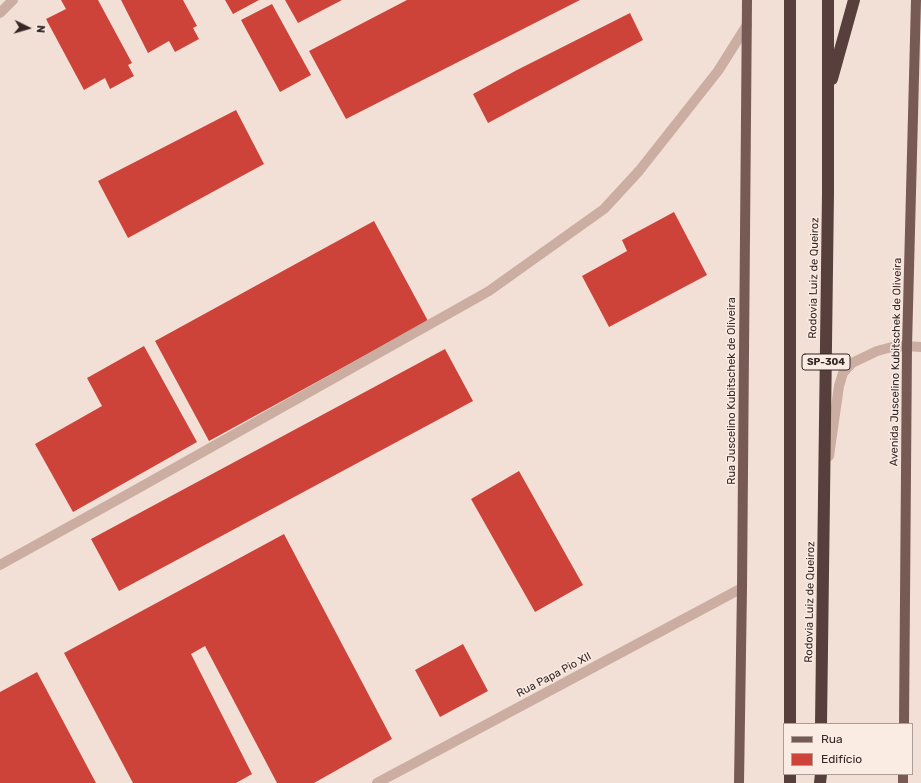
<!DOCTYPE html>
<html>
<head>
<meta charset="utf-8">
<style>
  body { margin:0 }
  #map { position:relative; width:921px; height:783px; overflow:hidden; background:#f2e0d7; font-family:Rubik,sans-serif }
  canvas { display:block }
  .legend { position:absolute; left:783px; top:723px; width:130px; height:52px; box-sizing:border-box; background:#faebe3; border:1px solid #ab9d97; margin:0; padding:5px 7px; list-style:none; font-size:12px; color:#352725 }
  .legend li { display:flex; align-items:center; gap:8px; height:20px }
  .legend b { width:20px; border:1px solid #ab9d97 }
  .north { position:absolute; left:8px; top:8px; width:40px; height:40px; -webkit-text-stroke:3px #faebe3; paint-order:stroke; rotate:95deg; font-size:11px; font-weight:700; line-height:16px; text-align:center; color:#352725 }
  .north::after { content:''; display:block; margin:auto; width:14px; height:18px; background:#352725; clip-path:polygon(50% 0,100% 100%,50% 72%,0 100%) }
</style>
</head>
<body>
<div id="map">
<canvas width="921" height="783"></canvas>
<ul class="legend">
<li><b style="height:5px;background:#785a55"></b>Rua</li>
<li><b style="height:11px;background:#ce4339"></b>Edifício</li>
</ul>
<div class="north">N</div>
</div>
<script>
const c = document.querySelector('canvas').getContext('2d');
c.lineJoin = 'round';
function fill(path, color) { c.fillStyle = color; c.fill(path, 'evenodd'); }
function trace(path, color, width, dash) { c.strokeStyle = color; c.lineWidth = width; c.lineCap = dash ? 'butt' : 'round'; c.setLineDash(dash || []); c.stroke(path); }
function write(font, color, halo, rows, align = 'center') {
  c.font = font + ' Rubik,sans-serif'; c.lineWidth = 3; c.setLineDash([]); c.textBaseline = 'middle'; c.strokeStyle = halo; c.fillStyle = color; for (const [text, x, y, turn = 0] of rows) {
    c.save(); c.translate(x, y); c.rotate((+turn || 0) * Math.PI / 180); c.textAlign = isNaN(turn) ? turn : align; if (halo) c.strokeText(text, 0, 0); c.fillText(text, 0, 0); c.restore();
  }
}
fill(new Path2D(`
  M61 0H98L132 63 128 65 134 76 110 89 105 78 84 90 46 19 66 9Z
  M121 0H183L197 26 193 28 199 39 175 52 169 41 148 53Z
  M225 0H259L233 14Z
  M285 0H342L298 23Z
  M407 0H580L346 119 309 51Z
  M272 4 311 75 280 92 241 20Z
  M630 13 643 40 488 123 473 94 517 70Z
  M236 110 264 164 128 238 98 181Z
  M674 212 707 275 609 327 582 276 627 251 622 240Z
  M374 221 428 321 209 441 155 341Z
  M144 346 197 442 73 512 35 444 102 406 87 378Z
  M445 349 473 401 119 591 91 539Z
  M519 471 583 585 535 612 471 499Z
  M284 534 392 739 314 783H277L205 646 191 654 252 774 236 783H133L64 653Z
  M463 644 488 691 440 717 415 670Z
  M37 672 96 783H0V692Z`), '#ce4339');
trace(new Path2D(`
  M0 13 13 0
  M829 456 839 386 843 373 852 363 877 351 892 347 907 346 921 347
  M0 565 137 489 489 291 604 209 639 171 718 71 747 25
  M377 783 742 588`), '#cbada2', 10);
trace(new Path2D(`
  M904 724 907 346 916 0
  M739 783 742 588 747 0
  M903 783V774`), '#785a55', 10);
trace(new Path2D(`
  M832 79 854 0
  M790 724V0
  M821 724 828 193V0
  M790 783V774
  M820 783 821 774`), '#573f3b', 12);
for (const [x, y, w] of [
  [826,362,48]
]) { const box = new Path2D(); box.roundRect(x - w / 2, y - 8, w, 16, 3); c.fillStyle = '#faebe3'; c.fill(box); trace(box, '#352725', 1); }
write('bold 10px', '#352725', null, [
  ["SP-304",826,362]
]);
write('11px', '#352725', '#faebe3', [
  ["Rodovia Luiz de Queiroz",814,278,-89],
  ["Avenida Juscelino Kubitschek de Oliveira",896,362,-89],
  ["Rua Juscelino Kubitschek de Oliveira",732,391,-90],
  ["Rodovia Luiz de Queiroz",810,602,-89],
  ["Rua Papa Pio XII",554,675,-28]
]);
</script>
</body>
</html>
